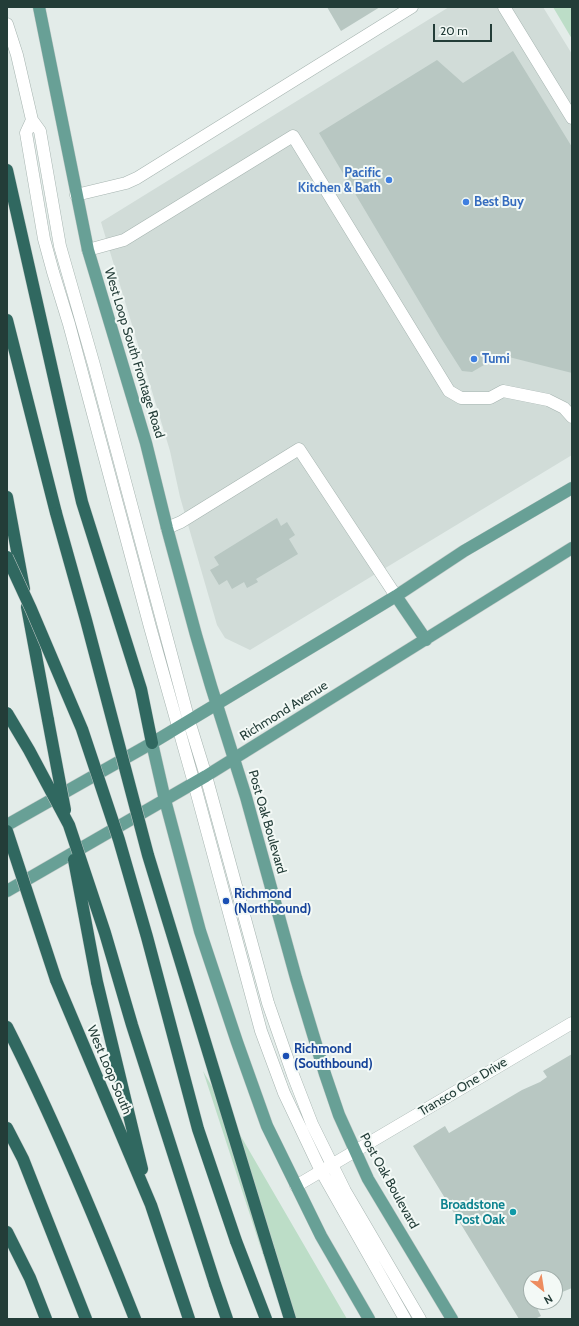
<!DOCTYPE html>
<html>
<head>
<meta charset="utf-8">
<style>
  body { margin:0 }
  #map { position:relative; width:579px; height:1326px; overflow:hidden; background:#e3ece9; font-family:Cabin,sans-serif }
  canvas { display:block }
  .frame { position:absolute; inset:0; border:8px solid #233d38; pointer-events:none }
  .north { position:absolute; left:523px; top:1270px; width:40px; height:40px; box-sizing:border-box; background:#f3f9f6; border:1px solid #a0aeaa; border-radius:50%; rotate:150deg; font-size:11px; font-weight:700; line-height:16px; text-align:center; color:#233d38 }
  .north::after { content:''; display:block; margin:auto; width:14px; height:18px; background:#ed8c5f; clip-path:polygon(50% 0,100% 100%,50% 72%,0 100%) }
  .scale { position:absolute; left:433px; top:24px; width:59px; height:18px; box-sizing:border-box; border:2px solid #233d38; border-top:0; padding-left:5px; font-size:12px; line-height:14px; white-space:nowrap; color:#233d38; -webkit-text-stroke:3px #f3f9f6; paint-order:stroke }
</style>
</head>
<body>
<div id="map">
<canvas width="579" height="1326"></canvas>
<div class="frame"></div>
<div class="north">N</div>
<div class="scale">20 m</div>
</div>
<script>
const c = document.querySelector('canvas').getContext('2d');
c.lineJoin = 'round';
function fill(path, color) { c.fillStyle = color; c.fill(path, 'evenodd'); }
function trace(path, color, width, dash) { c.strokeStyle = color; c.lineWidth = width; c.lineCap = dash ? 'butt' : 'round'; c.setLineDash(dash || []); c.stroke(path); }
function write(font, color, halo, rows, align = 'center') {
  c.font = font + ' Cabin,sans-serif'; c.lineWidth = 4; c.setLineDash([]); c.textBaseline = 'middle'; c.strokeStyle = halo; c.fillStyle = color; for (const [text, x, y, turn = 0] of rows) {
    c.save(); c.translate(x, y); c.rotate((+turn || 0) * Math.PI / 180); c.textAlign = isNaN(turn) ? turn : align; if (halo) c.strokeText(text, 0, 0); c.fillText(text, 0, 0); c.restore();
  }
}
fill(new Path2D(`
  M449 7H543L572 54V455L250 650 225 638 217 625 180 497 170 451 101 222Z`), '#d1dcd8');
fill(new Path2D(`
  M553 7H572V39Z
  M203 1071 347 1319H284Z`), '#bcddc7');
fill(new Path2D(`
  M327 7H380L341 31Z
  M513 51 572 147V373L501 355 472 372 462 371 441 338 319 133 437 60 463 83Z
  M277 518 281 526 287 522 295 535 289 539 298 554 256 579 258 582 247 588 244 582 232 589 227 580 219 585 210 570 219 565 214 557Z
  M572 1054V1288L555 1295V1278H531V1302H534L541 1316 535 1319H519L413 1146 445 1126 449 1133 522 1090 540 1082 547 1077 543 1071Z`), '#b8c7c2');
const minor = new Path2D(`
  M504 7 572 118
  M7 24 17 55 32 120 40 131 60 246 94 365 189 721 206 776 268 1003 293 1075 312 1124 345 1191 420 1319
  M32 120 26 133 44 239 53 272 69 324 150 627 194 783 261 1031 284 1093 320 1169 405 1319
  M76 195 126 183 137 178 412 7
  M88 250 124 240 293 136 449 391 461 398H490L503 391 548 400 564 408 572 417
  M167 528 181 522 299 449 396 596
  M296 1186 572 1023`);
const major = new Path2D(`
  M39 7 88 250 146 443 167 528 196 635 211 686 246 797 296 978 325 1074 339 1115 368 1179 452 1319
  M396 596 426 640
  M152 743 165 800 200 931 237 1042 267 1126 321 1236 369 1319
  M7 825 152 743 335 633 396 596 464 551 572 488
  M7 891 206 776 572 548`);
const highway = new Path2D(`
  M7 170 82 502 141 689 152 743
  M7 320 56 513
  M7 497 24 589
  M27 607 48 720
  M56 980 151 1205 189 1319
  M97 982 142 1169
  M7 1027C55 1122 96 1220 135 1319
  M7 1128 23 1159 86 1319
  M7 1232 30 1278 46 1319
  M236 1241 266 1319
  M269 1251 290 1319
  M215 1284 227 1319`);
trace(minor, '#a6b4b0', 13);
trace(major, '#c1c9c7', 13);
trace(highway, '#c1c9c7', 13);
trace(minor, '#fff', 12);
trace(major, '#68a096', 12);
trace(highway, '#306860', 12);
const highwayBridge = new Path2D(`
  M56 513 86 620 148 855 269 1251
  M7 557 31 609 82 729 119 840 147 937 198 1129 236 1241
  M7 713 29 750 69 825 105 933 132 1025 215 1284
  M48 720 65 810
  M7 831 56 980
  M74 860 97 982`);
trace(highwayBridge, '#c1c9c7', 13, []);
trace(highwayBridge, '#306860', 12);
for (const [x, y, r, color] of [
  [389,180,4,"#3f7fe0"],
  [466,202,4,"#3f7fe0"],
  [474,359,4,"#3f7fe0"],
  [226,901,4,"#1a4fb4"],
  [286,1056,4,"#1a4fb4"],
  [513,1212,4,"#0f9aa8"]
]) { const dot = new Path2D(); dot.arc(x, y, r, 0, 2 * Math.PI); c.fillStyle = color; c.fill(dot); trace(dot, '#f3f9f6', 1.5); }
write('bold 13px', '#366cbe', '#f3f9f6', [
  ["Pacific",381,173,"right"],
  ["Kitchen & Bath",381,188,"right"],
  ["Best Buy",474,202],
  ["Tumi",482,359]
], 'left');
write('13px', '#233d38', '#f3f9f6', [
  ["West Loop South Frontage Road",134,353,73],
  ["Richmond Avenue",284,711,-32],
  ["Post Oak Boulevard",267,822,74],
  ["West Loop South",109,1070,67],
  ["Transco One Drive",463,1087,-31],
  ["Post Oak Boulevard",389,1181,61]
]);
write('bold 13px', '#164399', '#f3f9f6', [
  ["Richmond",234,894],
  ["(Northbound)",234,909],
  ["Richmond",294,1049],
  ["(Southbound)",294,1064]
], 'left');
write('bold 13px', '#0d838f', '#f3f9f6', [
  ["Broadstone",505,1205],
  ["Post Oak",505,1220]
], 'right');
</script>
</body>
</html>
